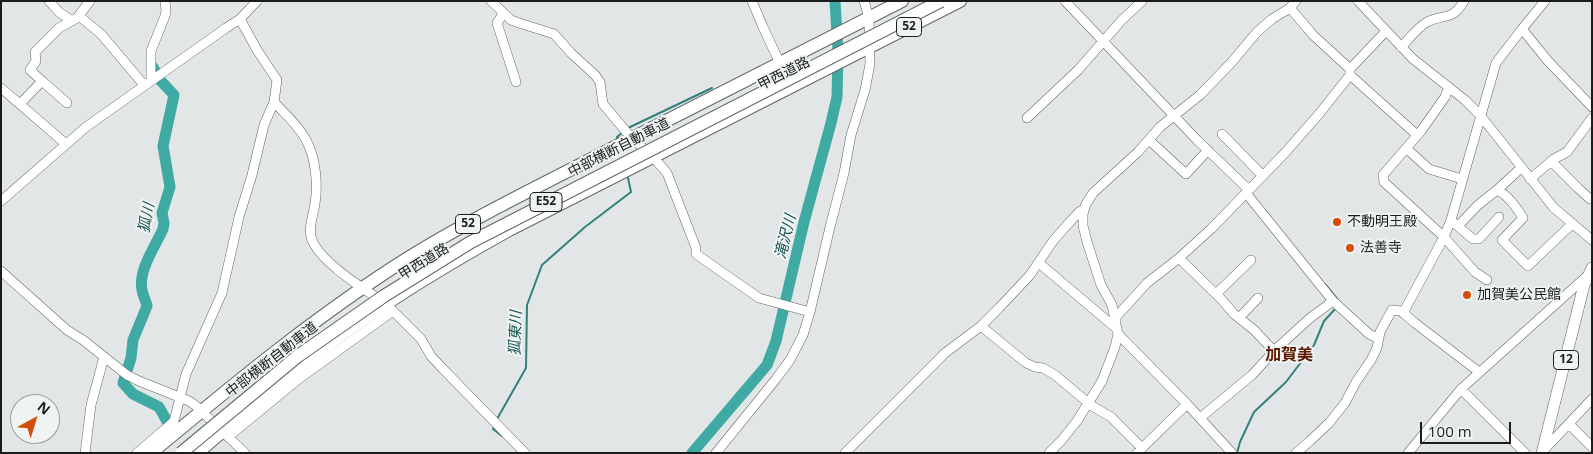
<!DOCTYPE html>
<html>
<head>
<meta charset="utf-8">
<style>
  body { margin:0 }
  #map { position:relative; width:1593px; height:454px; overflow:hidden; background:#e2e6e6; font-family:"Open Sans",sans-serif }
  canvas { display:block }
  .frame { position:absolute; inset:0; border:2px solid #1b1d1d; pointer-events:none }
  .north { position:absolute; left:10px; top:394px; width:50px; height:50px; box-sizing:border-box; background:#eff4f3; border:1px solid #9a9e9d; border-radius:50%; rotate:39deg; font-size:14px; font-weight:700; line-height:20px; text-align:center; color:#1b1d1d }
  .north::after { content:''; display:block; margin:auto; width:18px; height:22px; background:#d34e0c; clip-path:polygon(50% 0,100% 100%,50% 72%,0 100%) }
  .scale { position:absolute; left:1420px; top:422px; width:91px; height:22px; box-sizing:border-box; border:2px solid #1b1d1d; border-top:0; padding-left:6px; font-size:15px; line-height:18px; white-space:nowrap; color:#1b1d1d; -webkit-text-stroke:4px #eff4f3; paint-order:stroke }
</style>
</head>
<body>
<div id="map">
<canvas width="1593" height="454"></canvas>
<div class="frame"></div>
<div class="north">N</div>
<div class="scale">100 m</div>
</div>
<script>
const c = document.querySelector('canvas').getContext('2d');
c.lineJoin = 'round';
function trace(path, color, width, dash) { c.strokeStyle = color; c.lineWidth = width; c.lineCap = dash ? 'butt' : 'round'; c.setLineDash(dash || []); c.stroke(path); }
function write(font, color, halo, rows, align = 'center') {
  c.font = font + ' "Open Sans","Noto Sans JP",sans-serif'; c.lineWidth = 4; c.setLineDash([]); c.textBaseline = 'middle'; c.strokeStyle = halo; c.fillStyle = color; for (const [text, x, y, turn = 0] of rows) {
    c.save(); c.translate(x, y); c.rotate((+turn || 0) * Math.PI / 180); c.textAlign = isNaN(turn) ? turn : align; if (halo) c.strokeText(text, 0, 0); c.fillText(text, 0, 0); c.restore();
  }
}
trace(new Path2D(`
  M628 128 712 88
  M617 140V137L623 132
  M1325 284 1338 300
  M497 419 526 368 527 305 542 265 585 227 631 192 628 178
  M495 425 493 429 502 436
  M1237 453 1240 442 1254 412 1286 382 1314 345 1324 321 1337 307`), '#34807c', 2);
trace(new Path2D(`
  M153 67 160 80 174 95 163 146 170 187 162 213 164 223 163 229C155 247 138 270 142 290 143 296 146 301 147 306L133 340 131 358 123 383 133 394 159 407 168 423
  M692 453 767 365 776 341 804 222 831 123 837 97 838 51 835 1`), '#3faaa4', 11);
const minor = new Path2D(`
  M49 1 59 12 72 21
  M491 1 511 20 519 23 554 34 571 53 595 75 600 82 603 104 629 135 653 157 667 173 696 248V254L759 298 810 312
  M752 1 763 27 789 83
  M1065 1 1197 140 1249 190
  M1358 1 1413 59 1465 100 1480 115 1554 208 1592 240
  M1290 8 1313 35 1350 69
  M503 14 497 23 516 82
  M79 16 101 34 144 85
  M1522 29 1548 61 1592 107
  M1401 47C1409 39 1417 28 1427 22 1444 13 1452 22 1464 1
  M1350 75 1417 135
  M151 80V51L165 16 166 11 165 1
  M42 81 67 103
  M1449 87 1445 97 1421 131 1383 175 1384 182 1444 237 1475 272 1487 280
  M1 88 66 144
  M274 102C285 114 299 126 306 140 316 158 318 185 315 204 313 216 307 231 313 242 323 264 366 290 386 304L421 339 431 356 443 369 525 453
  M20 104 42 81 30 70 36 61 35 52 59 28 77 18 90 1
  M1027 118 1078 70 1121 21 1142 1
  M1222 134 1263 176
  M1149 140 1186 174 1208 150
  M1406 148 1429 169 1462 179
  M1551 161 1578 188 1590 199 1592 198
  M1530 179 1554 159 1567 152 1592 118
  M1497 190 1521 168
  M1246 193 1333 301 1369 334 1379 339
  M1 201 86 127 226 28 240 19 257 1
  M1454 223 1473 239H1479L1499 217
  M1458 226 1478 205 1497 190C1509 196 1516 207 1523 218L1502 240 1528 266 1572 224
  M1179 258 1222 300 1234 314 1254 330 1274 351
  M1039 263 1117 329
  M1 271 67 330 83 340 127 375 139 381 189 401 195 405 245 453
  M1216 294 1251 260
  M1403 313 1444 237 1451 220 1496 63 1522 29 1545 1
  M1116 317 1147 283 1179 258 1211 229 1284 154 1319 114 1350 75V69L1386 31
  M1239 318 1258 298
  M981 326 1026 363 1035 367 1043 368 1055 375 1092 406 1111 417 1142 448
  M1118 334 1187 404 1232 453
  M1461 389 1525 453
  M1200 418 1252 375 1276 349 1310 318 1333 301
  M1569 424 1592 447
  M228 437 300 378 393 311
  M1542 452 1592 399
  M85 453 91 405 104 357
  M137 453 171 424 174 421 186 374 222 293 239 217 252 175 264 125 274 102 277 80 257 50 240 19
  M716 453 776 379 790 360 803 335 810 312 830 227 844 173 851 135 865 90 870 64 869 18 864 1
  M845 453 945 353 981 326 999 308 1030 275 1053 241 1068 224 1079 212 1084 209
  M1049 453 1061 441 1077 421 1102 381 1115 347 1118 334 1112 305 1101 285 1088 245 1083 226V214L1086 204 1093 193 1138 152 1160 127 1200 95 1231 63 1257 32 1272 19 1290 8 1296 1
  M1137 453 1187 404
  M1296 453 1310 441 1329 423 1345 403 1356 382 1371 360 1377 348 1380 332 1392 310 1401 311 1415 323 1479 372
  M1408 453 1461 389 1587 276`);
const major = new Path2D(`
  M1542 453 1584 285 1592 268`);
const highway = new Path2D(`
  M151 453C234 384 317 315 408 258 471 219 537 187 603 153 702 102 802 52 902 1
  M197 453C249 409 301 363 357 324 405 289 457 259 509 230L960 1`);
trace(minor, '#626666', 10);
trace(major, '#626666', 12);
trace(highway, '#626666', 14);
trace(minor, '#fff', 9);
trace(major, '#fff', 11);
trace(highway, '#fff', 12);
const highwayBridge = new Path2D(`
  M181 453 298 356 384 296 471 242 941 1`);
trace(highwayBridge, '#626666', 14, []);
trace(highwayBridge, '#fff', 12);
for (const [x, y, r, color] of [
  [1337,222,5,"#d34e0c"],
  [1350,248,5,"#d34e0c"],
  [1467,295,5,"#d34e0c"]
]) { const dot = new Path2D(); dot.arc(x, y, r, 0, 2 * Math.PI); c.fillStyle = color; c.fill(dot); trace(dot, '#eff4f3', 2); }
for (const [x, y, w] of [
  [909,27,25],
  [546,202,32],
  [468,224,25],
  [1566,360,25]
]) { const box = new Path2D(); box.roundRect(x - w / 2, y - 9.5, w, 19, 4); c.fillStyle = '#eff4f3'; c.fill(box); trace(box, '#1b1d1d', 1); }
write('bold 12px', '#1b1d1d', null, [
  ["52",909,27],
  ["E52",546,202],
  ["52",468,224],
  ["12",1566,360]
]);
write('14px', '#1b1d1d', '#eff4f3', [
  ["甲西道路",784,74,-27],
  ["中部横断自動車道",619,148,-27],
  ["甲西道路",424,262,-32],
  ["中部横断自動車道",272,360,-38]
]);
write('14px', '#1b1d1d', '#eff4f3', [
  ["不動明王殿",1347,222],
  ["法善寺",1360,248],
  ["加賀美公民館",1477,295]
], 'left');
write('italic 15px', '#1a5653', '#eff4f3', [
  ["狐川",147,218,-79],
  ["滝沢川",786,237,-76],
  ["狐東川",516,333,-88]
]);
write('bold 16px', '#5a1a00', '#eff4f3', [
  ["加賀美",1289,355]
]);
</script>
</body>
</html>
